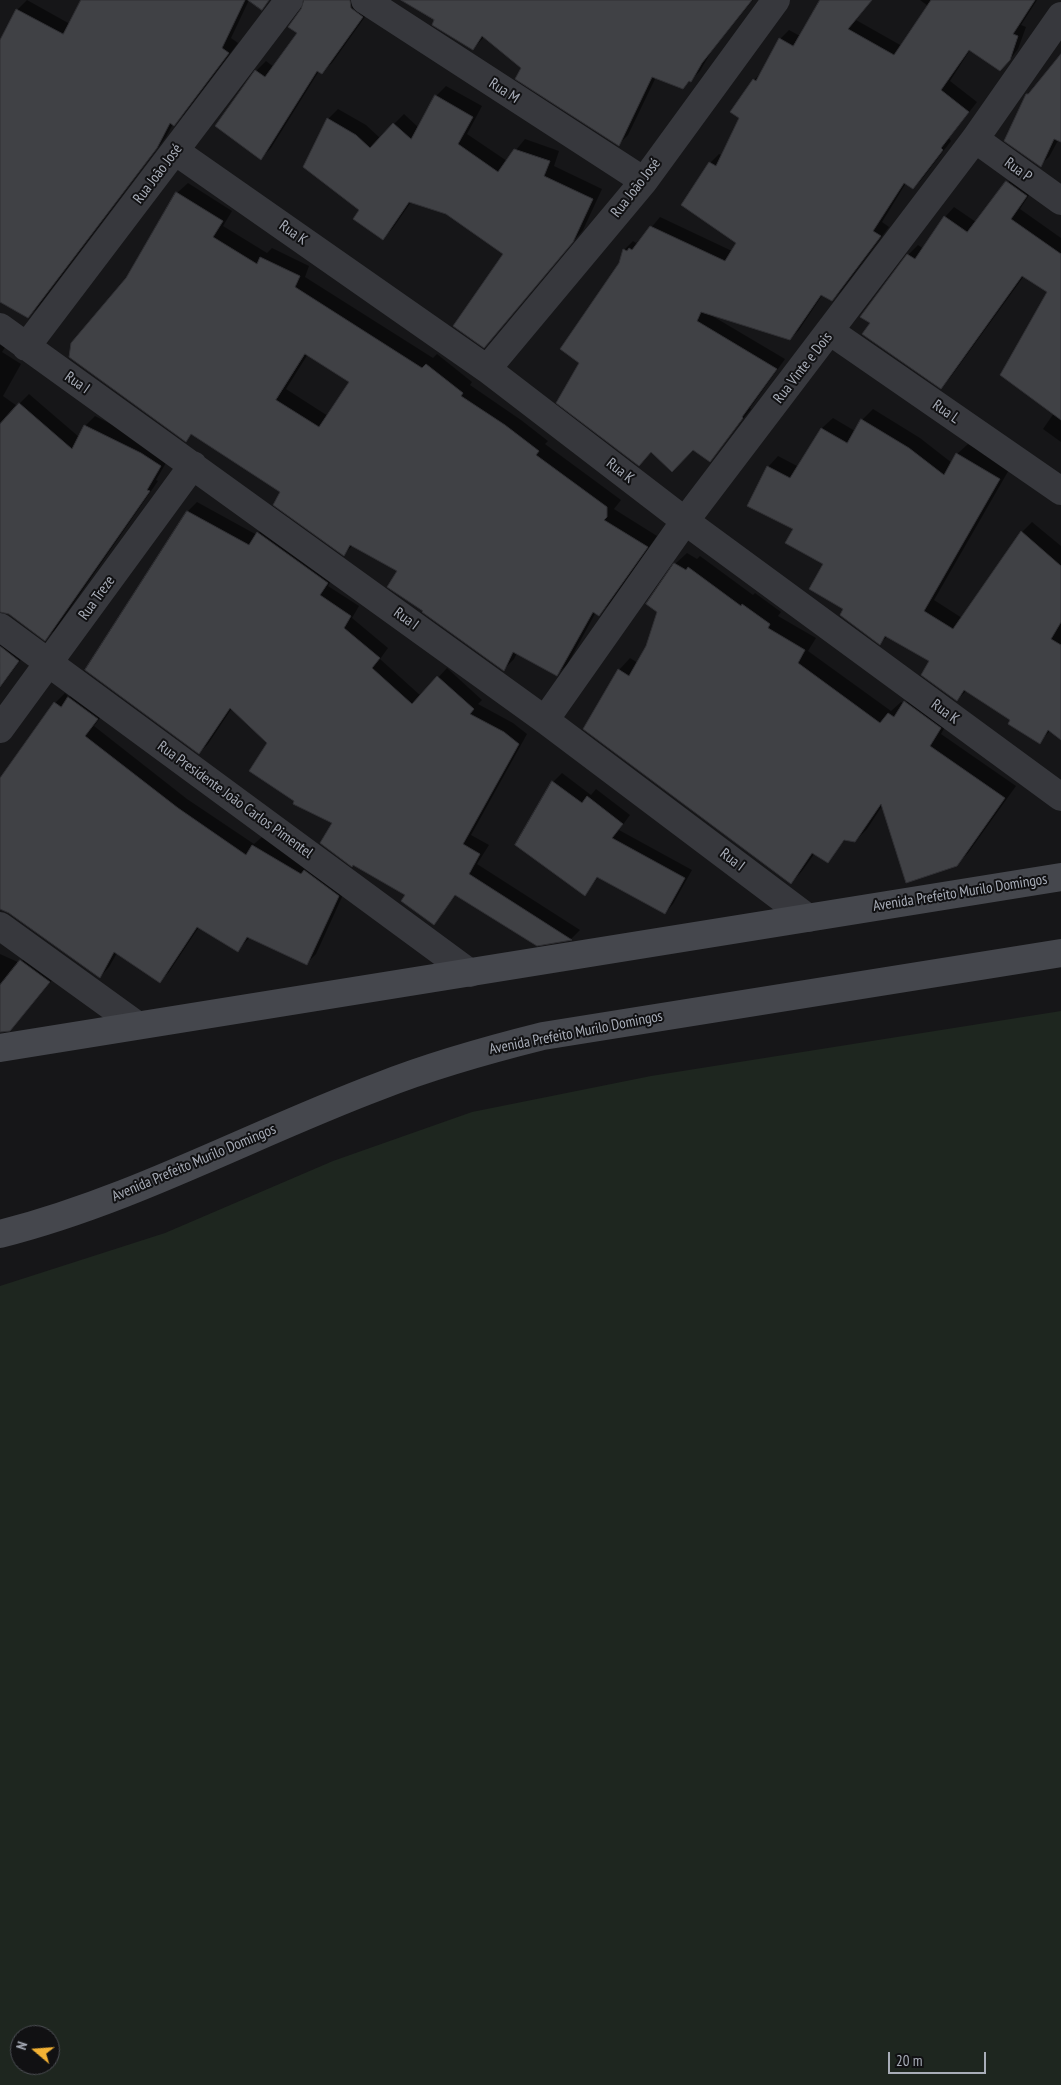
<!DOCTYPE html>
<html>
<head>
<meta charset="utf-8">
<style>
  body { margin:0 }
  #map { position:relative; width:1061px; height:2085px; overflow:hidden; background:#161618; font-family:"PT Sans Narrow",sans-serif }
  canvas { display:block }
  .north { position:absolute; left:10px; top:2025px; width:50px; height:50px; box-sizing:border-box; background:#111113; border:1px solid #4d4f55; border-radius:50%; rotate:288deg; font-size:14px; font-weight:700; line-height:20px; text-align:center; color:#a8adb8 }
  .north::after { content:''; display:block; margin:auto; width:18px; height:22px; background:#f2b134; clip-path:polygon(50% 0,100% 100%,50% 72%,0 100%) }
  .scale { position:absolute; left:888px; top:2052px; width:98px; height:22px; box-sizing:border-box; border:2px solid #a8adb8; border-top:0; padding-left:6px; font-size:15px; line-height:18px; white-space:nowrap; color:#a8adb8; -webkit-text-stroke:4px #111113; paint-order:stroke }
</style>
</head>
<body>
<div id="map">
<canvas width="1061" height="2085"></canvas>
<div class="north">N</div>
<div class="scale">20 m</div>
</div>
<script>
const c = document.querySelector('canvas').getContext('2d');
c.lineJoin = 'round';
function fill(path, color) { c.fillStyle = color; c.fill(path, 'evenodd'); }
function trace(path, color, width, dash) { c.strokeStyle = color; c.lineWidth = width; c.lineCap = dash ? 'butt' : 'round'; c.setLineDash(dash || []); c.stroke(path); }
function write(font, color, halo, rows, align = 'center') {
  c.font = font + ' "PT Sans Narrow",sans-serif'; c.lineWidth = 4; c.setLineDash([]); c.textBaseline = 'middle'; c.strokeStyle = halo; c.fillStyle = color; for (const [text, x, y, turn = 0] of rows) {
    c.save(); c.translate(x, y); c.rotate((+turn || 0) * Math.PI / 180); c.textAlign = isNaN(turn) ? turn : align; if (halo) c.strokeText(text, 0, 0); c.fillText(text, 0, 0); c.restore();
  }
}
fill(new Path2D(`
  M1061 1011V2085H0V1286L165 1233 333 1161 472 1112 651 1076ZM20 2035H50V2065H20Z`), '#1e261f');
fill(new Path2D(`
  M27 0 70 24 83 0H249L231 38 238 43 184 114 173 124 166 137 38 307 28 317 0 301V42L17 10Z
  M306 0H363L372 7 332 63 322 72 319 71 271 148 261 158 256 71 266 61 274 67 299 32Z
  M404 0H753L711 52 700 71 683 88 656 77 628 135 619 144 484 37 473 49 436 20Z
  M822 0H872L856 20 902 46 928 6 920 0H1037L1021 25 1026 27 1018 49 1009 61 970 50 950 81 977 102 949 138 951 141 922 179 913 188 906 183 882 222 889 227 841 291 832 300 823 294 799 330 790 339 709 314 785 359 750 408 751 409 710 461 581 362 624 250 633 241 636 243 639 240 640 241 660 217 732 251 738 242 710 163 719 154 721 155 741 118 754 80 762 72 780 39 789 30 800 36Z
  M1061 56V135L1049 157 1040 165Z
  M446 86 482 106 467 134 507 161 525 139 559 151 554 166 602 189 583 230 484 346 505 254 447 213 411 202 393 228 383 238 361 210 328 119 338 109 366 125 380 138 404 114 419 128 436 96Z
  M1017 172 1035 186 1020 209 1061 238V442L1043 429 1054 413 1049 292 1024 276 950 378 941 387 872 322 862 316 908 255 918 245 924 249 945 217 954 207 976 222Z
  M188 183 232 211 223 226 267 253 272 248 309 266 305 277 433 358 437 354 472 382 470 385 521 420 548 441 545 444 621 500 614 509 657 536 609 604 599 614 596 612 567 665 556 675 517 653 514 659 504 669 399 571 353 545 344 554 282 492 192 434 186 440 127 279 177 193ZM308 354 351 381 328 416 286 389Z
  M0 343 6 346 2 352 21 364 3 396 17 406 29 394 79 437 85 426 95 416 151 444 170 456 156 480 158 481 55 630 45 639 9 613 0 610Z
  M873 409 920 438 952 463 957 454 968 444 1010 468 934 600 962 618 1022 532 1032 522 1061 546V738L1051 730 1039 742 1012 719 967 690 957 700 930 661 888 636 880 643 845 609 825 564 794 528 768 467 778 456 799 467 822 428 833 418 855 431 862 420Z
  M197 502 257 535 267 523 336 573 328 586 359 606 352 618 388 648 380 659 421 696 447 668 482 700 478 704 513 723 527 734 471 835 489 845 477 864 580 930 571 939 537 944 456 895 434 923 407 895 353 864 333 822 296 801 269 743 232 708 208 744 199 753 188 511Z
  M687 553 697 559 700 556 753 595 755 593 781 612 778 616 816 638 808 651 891 711 901 702 904 704 917 691 951 716 941 734 1016 786 968 853 956 865 882 806 867 829 855 841 846 839 827 861 815 853 802 871 791 883 619 670 630 658 638 663 647 647 675 564Z
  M0 630 28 650 0 688Z
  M78 688 107 709 94 726 187 799 254 844 262 837 347 886 316 954 307 963 250 937 238 950 199 927 169 972 160 981 117 953 109 967 100 977 0 906V781L55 703 65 693 69 697Z
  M562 773 591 795 596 789 630 815 619 830 692 870 673 904 665 913 599 876 585 895 516 845 553 782Z
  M31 952 59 972 19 1020 0 1021V954L20 963Z`), '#0007');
const building = new Path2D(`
  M81 0H245L222 48 229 53 174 126 170 123 157 148 28 318 0 302V40L16 9 63 34Z
  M248 0H269L262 10Z
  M304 0H350L351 8 363 17 322 74 317 71 261 160 215 126 255 70 265 77 297 33 288 27 301 9Z
  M401 0H752L702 63 691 82 689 81 683 89 652 77 619 146 515 79 521 68 482 36 473 50 432 25 434 20Z
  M820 0H872L848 29 894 55 931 0H1035L1013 34 1018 36 1010 60 1000 71 969 50 941 90 969 112 941 148 943 150 913 189 904 183 873 231 881 236 832 301 821 295 790 340 701 312 697 321 777 369 742 417 743 418 710 462 693 450 672 472 651 452 639 466 556 403 579 363 560 349 619 263 623 249 627 251 629 248 632 250 650 226 725 261 736 243 681 205 709 162 716 166 739 118 730 112 753 79 756 81 779 38 793 46Z
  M1061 54V142L1054 139 1041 167 1004 141 1026 94H1028Z
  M435 95 473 117 458 144 498 172 514 149 550 161 544 176 593 199 573 242 484 348 453 326 503 254 446 214 409 202 383 240 353 219 359 210 303 167 327 118 356 135 370 148 393 123 411 139Z
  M1006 181 1027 196 1011 219 1061 254V420L1000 375 1047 292 1022 276 941 389 862 334 870 323 860 317 907 254 915 259 944 216 967 232Z
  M176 192 223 221 213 237 257 264 260 257 300 276 295 287 422 368 426 364 463 393 461 396 505 425 539 451 536 455 607 507V517L604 520 648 547 599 616 593 612 557 676 513 652 504 671 422 612 423 611 387 587 397 571 350 545 344 556 273 505 280 492 191 434 186 442 69 357 71 343 126 278ZM305 354 349 382 319 427 276 400Z
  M19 403 72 449 84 425 141 453 161 466 147 490 150 491 45 641 9 614 0 612V424Z
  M861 419 909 448 944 475 956 453 1000 479 924 611 953 629 1021 531 1061 566V622L1051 639 1061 645V740L1048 730 1040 744 1008 724 1010 720 964 690 957 701 921 675 929 661 885 636 880 645 840 615 843 609 809 589 823 564 785 543 793 529 747 506 767 466 790 478 821 428 847 443Z
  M187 511 249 545 257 532 328 583 320 595 351 616 344 628 380 658 372 668 412 704 437 676 474 709 470 714 504 732 519 744 463 844 480 854 469 874 572 940 537 946 455 895 434 925 401 901 405 895 353 865 352 867 320 843 332 823 293 804 294 801 249 771 267 743 230 708 199 754 85 670Z
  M674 563 686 570 688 567 741 606 742 604 770 624 768 628 805 650 798 663 880 723 888 713 894 717 904 701 941 728 930 746 1005 798 957 866 906 883 881 804 855 842 844 840 828 863 812 853 791 884 583 729 618 669 629 676 646 646 657 612 646 604Z
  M0 646 19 661 0 687Z
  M68 697 98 719 85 736 178 808 246 855 252 845 301 874 304 870 339 896 307 965 247 937 238 952 197 927 160 983 114 952 100 978 9 913 0 909V778L54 702 61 707Z
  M552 781 582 803 587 796 623 824 612 838 685 878 665 914 597 877 585 896 515 845Z
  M20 960 50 982 10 1031 0 1032V985Z`);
fill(building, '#404145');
trace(building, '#303034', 1);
trace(new Path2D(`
  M365 0 644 181
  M975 139 1061 201
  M175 151 487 369 685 521 1061 797
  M0 327 545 720 808 918
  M831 332 1061 491
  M26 347 289 0
  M487 369 644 181 776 0
  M0 627 470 973
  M545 720 685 521 975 139 1061 16
  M0 729 193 465
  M0 926 137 1025`), '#37383d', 28);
trace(new Path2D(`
  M0 1048 1061 877
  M0 1234C134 1200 252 1134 380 1086 433 1065 487 1050 543 1036L1061 953`), '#45474d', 28);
write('15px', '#a8adb8', '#111113', [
  ["Rua M",504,91,33],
  ["Rua P",1018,170,36],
  ["Rua João José",158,174,-53],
  ["Rua João José",636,188,-52],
  ["Rua K",293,233,35],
  ["Rua Vinte e Dois",803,368,-52],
  ["Rua I",77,383,35],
  ["Rua L",946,412,35],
  ["Rua K",620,471,38],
  ["Rua Treze",97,598,-54],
  ["Rua I",406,619,36],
  ["Rua K",945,712,36],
  ["Rua Presidente João Carlos Pimentel",235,800,36],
  ["Rua I",732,860,37],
  ["Avenida Prefeito Murilo Domingos",960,893,-9],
  ["Avenida Prefeito Murilo Domingos",576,1033,-11],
  ["Avenida Prefeito Murilo Domingos",194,1163,-23]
]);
</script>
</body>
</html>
